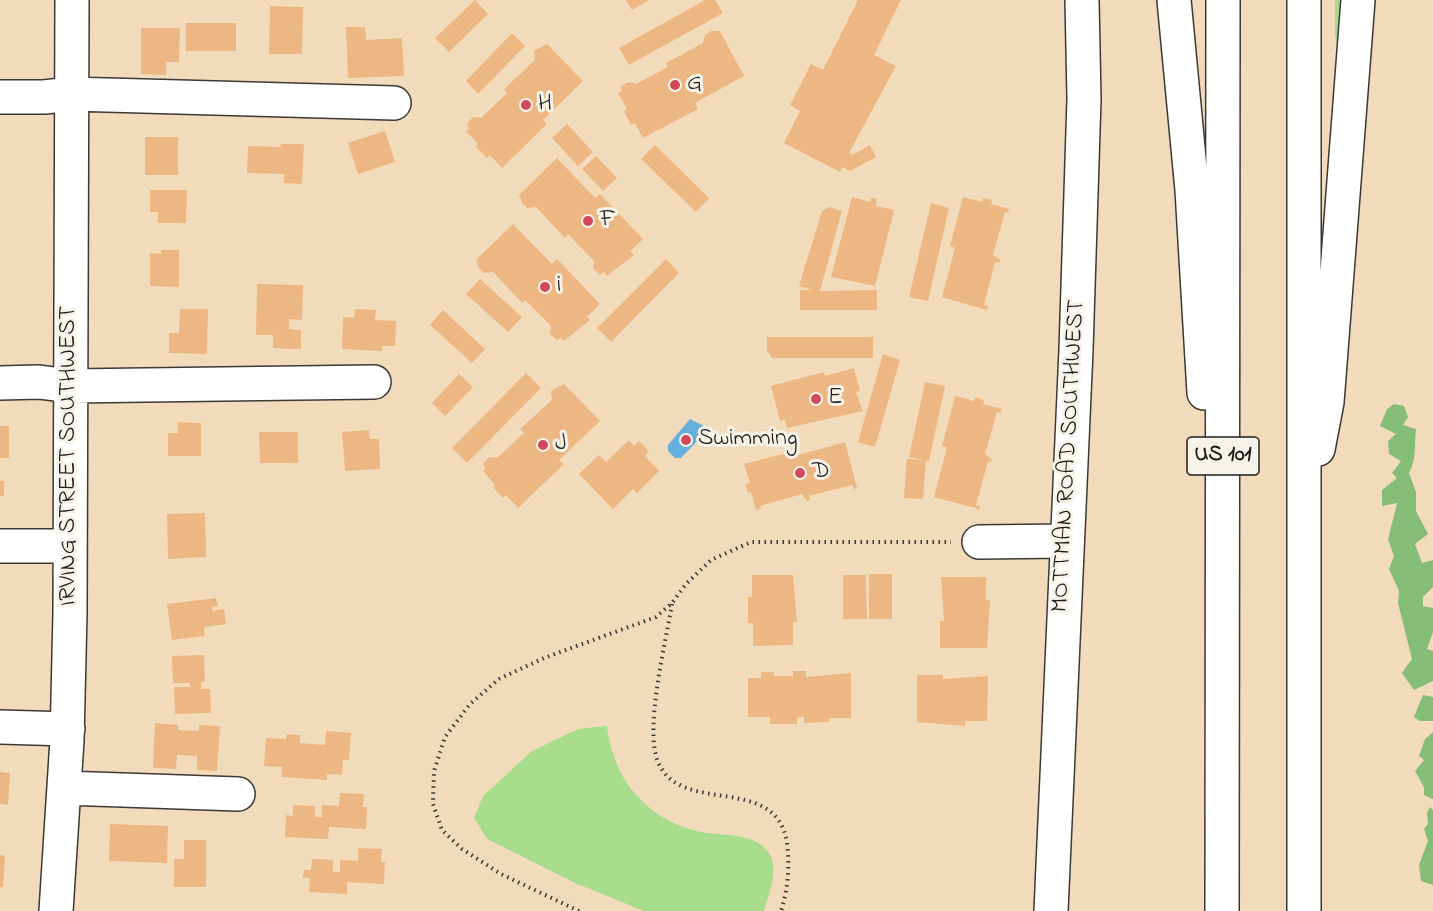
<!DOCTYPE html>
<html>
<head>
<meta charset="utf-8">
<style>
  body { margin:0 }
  canvas { display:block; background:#f2dbbb }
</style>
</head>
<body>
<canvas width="1433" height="911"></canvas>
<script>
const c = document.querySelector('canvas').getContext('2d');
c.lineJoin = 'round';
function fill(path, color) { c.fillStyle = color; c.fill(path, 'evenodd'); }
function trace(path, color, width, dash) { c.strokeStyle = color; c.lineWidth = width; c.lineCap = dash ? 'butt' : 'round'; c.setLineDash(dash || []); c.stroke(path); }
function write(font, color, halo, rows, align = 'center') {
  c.font = font + ' "Indie Flower",sans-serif'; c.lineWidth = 6; c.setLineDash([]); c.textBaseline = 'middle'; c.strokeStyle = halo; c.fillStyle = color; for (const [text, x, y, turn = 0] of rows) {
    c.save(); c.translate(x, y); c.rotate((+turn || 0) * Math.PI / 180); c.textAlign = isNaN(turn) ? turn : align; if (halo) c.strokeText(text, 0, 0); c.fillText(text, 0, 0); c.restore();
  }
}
fill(new Path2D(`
  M1335 0H1345L1339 52 1335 35Z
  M607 726C613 778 644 817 696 831 719 837 759 830 771 857 778 874 768 895 764 911H644L575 883 487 839 474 818 483 796 532 751 578 729Z`), '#a7dc8c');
fill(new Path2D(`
  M1394 404 1404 406 1408 417 1403 425 1416 429C1414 446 1417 457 1409 473L1416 492V511L1428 534 1415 544 1422 563 1433 560V587L1423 597V606L1433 608V632L1427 649 1433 651V681L1414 690 1402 673 1412 659 1398 603 1399 591 1389 569 1394 556 1388 539 1397 503 1382 506V490L1397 478 1392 473 1401 461 1389 454 1388 441 1396 434 1380 426 1387 409Z
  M1423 695 1433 697V721H1420L1414 717Z
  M1433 732V799L1424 795V787L1415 771 1424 760 1419 756 1425 739Z
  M1430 807 1433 810V885L1421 881 1419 865 1428 841 1424 829 1428 824 1427 813Z`), '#85bc78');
fill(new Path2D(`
  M690 419 704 426 703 435 681 458H675L668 451V445Z`), '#65b0de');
fill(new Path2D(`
  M475 0 488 14 449 52 435 38Z
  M626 0H649L632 10Z
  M705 0H715L723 13 629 65 619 48Z
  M858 0H901L874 55 896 66 849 153 853 155 870 145 876 157 850 171 842 167 840 172 784 143 800 111 790 105 811 64 823 70Z
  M270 6 303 7 302 54H269Z
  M186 23H236V51H186Z
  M346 27H365L366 40 402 38 404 76 348 78Z
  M141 28H180L179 62H166V75L141 74Z
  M711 31H720L744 76 695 103 698 109 643 138 635 123 631 125 624 111 627 109 618 93 622 91 621 86 629 82 636 84 668 67 666 63 703 43 705 35Z
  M512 33 525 46 478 94 466 81Z
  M547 44 583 81 543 120 547 124 502 168 490 155 487 158 476 147 478 144 466 131 469 128 467 124 473 117 481 118 507 93 504 89 535 60 534 51Z
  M567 124 593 152 578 166 552 138Z
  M385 131 395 162 358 174 348 143Z
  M145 137H178V175H145Z
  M281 144H304L302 184 284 183V174L247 173 248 146 280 147Z
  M655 145 709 198 696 212 641 159Z
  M596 156 617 178 603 191 582 169Z
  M557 158 595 198 600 194 643 239 630 251 634 255 607 276 604 272 600 275 593 268 594 261 568 234 565 238 536 207 527 208 522 203 519 195Z
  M150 190H187L186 223H158V212H150Z
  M852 197 870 202 871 198 877 199 876 206 894 210 875 286 831 277Z
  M963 197 982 202 983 198 992 200 991 204 1009 209 1008 213 1005 212 993 255 1000 260 999 263 995 262 984 305 988 306 987 310 942 297 955 248 950 246Z
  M931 203 949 208 928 301 909 297Z
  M829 207 842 211 820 291 877 290V310H800V290H812L799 286 822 211Z
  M513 224 552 264 557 259 600 304 587 317 590 320 564 341 561 338 557 340 550 334 551 326 525 300 522 303 493 272 484 273 479 268 476 260Z
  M161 250H179V287L150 286V253L161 254Z
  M666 259 679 273 611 342 597 328Z
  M480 279 522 317 508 332 466 294Z
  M257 284 303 285 302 320 289 319V329L301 330V349L273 348V335H256Z
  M180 309H208L207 354 169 353V333H179Z
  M355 309 376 310 375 320 396 321 395 346H382V351L342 349 343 317 354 318Z
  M443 310 485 349 472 363 430 325Z
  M767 337H873V358H772L767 351Z
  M883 354 900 360 875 447 858 442Z
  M854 368 860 391 856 392 863 411 787 428 785 420 780 421 771 386 824 372 825 376Z
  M526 373 541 388 467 463 452 448Z
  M459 374 473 387 445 416 432 403Z
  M925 382 945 386 929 461 909 457Z
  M564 384 600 421 559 460 564 464 518 508 506 495 503 498 493 487 495 485 483 471 486 468 483 464 489 457 497 458 524 433 520 429 552 400 551 391Z
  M955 396 974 401 975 397 984 400 983 404 1002 409 1000 413 997 412 985 454 992 459 991 462 988 461 976 505 980 506 979 509 934 497 947 447 942 446Z
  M178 422 201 423V456H168V433H178Z
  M0 426H9V458H0Z
  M369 430 370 439H379L380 469 345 471 342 432Z
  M259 432H298V463H260Z
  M629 440 634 446 639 441 649 451 645 456 659 471 637 493 633 489 613 509 579 474 599 455 606 462Z
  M845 442 857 488 854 489 852 485 809 496 810 500 807 501 802 494 760 506 761 509 756 510 751 492 748 493 745 484 750 483 744 464 794 451 795 456Z
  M907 459 926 460 923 499 904 498Z
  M0 481H4V496H0Z
  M205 513 206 557 168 559 167 514Z
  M869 574H892V619H869Z
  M752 575H793L797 622H793V645L753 646V623H748V597H752Z
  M843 575H866L867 619H843Z
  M941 577H986V600H990L987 648H940V621H944Z
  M216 598 218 606 212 607 213 611 224 609 226 624 204 627 205 636 172 640 167 604Z
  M204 655 205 682H201V689H210L211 713 175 714 174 687H190V683H173L172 656Z
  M793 671H806V677L851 673V718H829V722L804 723V717H797V724H770V717H748V678H761V672H774V676H793Z
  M917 675H943V679L988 676 987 721H965V726L917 722Z
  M155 723 178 725V730L199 731V725L220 726 217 771 197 770V756L177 755 176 769 153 768Z
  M326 731 351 733 349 760H343L342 775 327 774V780L282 777V767L264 766 266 738 286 739 287 734 300 735V743L325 745Z
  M0 772 10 773 8 805 0 804Z
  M340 793 364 794 363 807H367L366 829 329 827 328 839 285 837 286 815 293 816V805L315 806V817H322V805L339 806Z
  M110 824 168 826 167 863 109 861Z
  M184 840H206V887H174V859H184Z
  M358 848 382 849 381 862H385L384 884 347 882V894L309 892 310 878H303L304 870H311L312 859 333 860V872H340V860L358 861Z
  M0 855 5 856 3 887H0Z`), '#edb783');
const minor = new Path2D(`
  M0 97H44L71 94 394 103
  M0 383 39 382 70 386 374 382
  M979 542 1066 541
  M0 546H70
  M0 727 68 729
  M64 788 238 794
  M56 911 67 740 70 613 72 0
  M1051 911 1076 350 1084 99 1082 0`);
const highway = new Path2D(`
  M1174 0 1192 190 1204 393
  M1318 449 1327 402 1358 0
  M1222 911 1223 0
  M1304 911V0`);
trace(minor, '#3c3934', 36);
trace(highway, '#3c3934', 36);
trace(new Path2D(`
  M672 604C666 641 644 729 658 762 681 817 776 772 787 843 790 866 788 889 781 911
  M579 911 501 874 462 849 442 830 433 804 434 771 445 737 470 704 499 679 544 658 656 617 672 603 686 584 711 560 751 542H951`), '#3c3934', 4, [1.5, 4.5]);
trace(minor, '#fff', 33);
trace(highway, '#fff', 33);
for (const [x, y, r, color] of [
  [675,85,6,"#d1495b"],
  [526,105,6,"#d1495b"],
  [588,221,6,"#d1495b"],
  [545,287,6,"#d1495b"],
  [816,399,6,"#d1495b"],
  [686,440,6,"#d1495b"],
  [543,445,6,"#d1495b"],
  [800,473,6,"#d1495b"]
]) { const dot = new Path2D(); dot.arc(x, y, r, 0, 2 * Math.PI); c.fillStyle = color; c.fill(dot); trace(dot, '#f7f3e8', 2); }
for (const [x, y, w] of [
  [1223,456,72]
]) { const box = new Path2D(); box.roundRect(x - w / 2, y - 19, w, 38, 4.5); c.fillStyle = '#f7f3e8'; c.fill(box); trace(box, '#1c1c1c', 1.5); }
write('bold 22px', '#1c1c1c', null, [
  ["US 101",1223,456]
]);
write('24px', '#1c1c1c', '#f7f3e8', [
  ["G",687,85],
  ["H",538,105],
  ["F",600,221],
  ["i",557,287],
  ["E",828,399],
  ["Swimming",698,440],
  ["J",555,445],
  ["D",812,473]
], 'left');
write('24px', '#1c1c1c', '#f7f3e8', [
  ["IRVING STREET SOUTHWEST",70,456,-90],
  ["MOTTMAN ROAD SOUTHWEST",1070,456,-87]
]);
</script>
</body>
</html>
